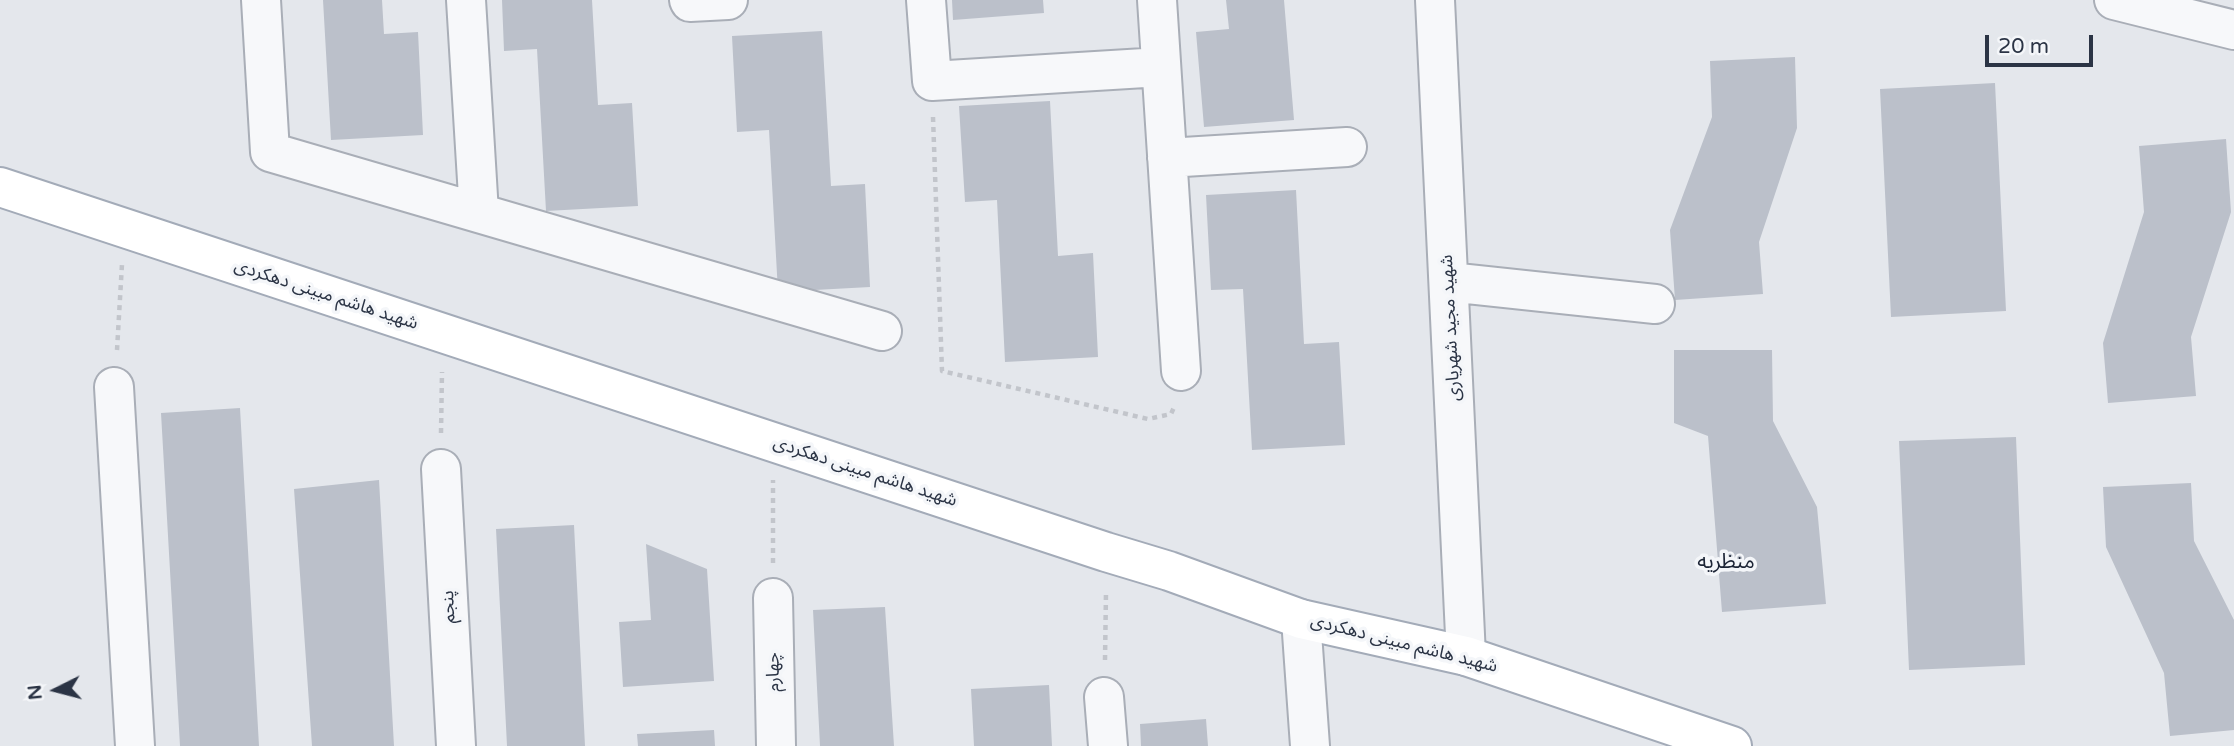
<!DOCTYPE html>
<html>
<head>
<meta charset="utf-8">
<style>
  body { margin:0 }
  #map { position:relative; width:2234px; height:746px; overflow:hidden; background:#e4e7ec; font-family:"Varela Round",sans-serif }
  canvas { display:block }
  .north { position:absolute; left:21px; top:655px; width:70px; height:70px; -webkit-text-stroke:5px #f4f6f9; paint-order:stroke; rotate:264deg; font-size:19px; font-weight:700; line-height:28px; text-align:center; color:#2b3445 }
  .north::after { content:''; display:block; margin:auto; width:24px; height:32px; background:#2b3445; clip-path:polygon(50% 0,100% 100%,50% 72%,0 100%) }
  .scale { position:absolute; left:1985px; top:35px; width:108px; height:32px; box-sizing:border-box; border:4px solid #2b3445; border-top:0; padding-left:9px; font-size:21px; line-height:24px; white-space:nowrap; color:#2b3445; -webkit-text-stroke:5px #f4f6f9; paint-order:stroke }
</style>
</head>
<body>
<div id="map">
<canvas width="2234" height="746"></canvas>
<div class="north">N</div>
<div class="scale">20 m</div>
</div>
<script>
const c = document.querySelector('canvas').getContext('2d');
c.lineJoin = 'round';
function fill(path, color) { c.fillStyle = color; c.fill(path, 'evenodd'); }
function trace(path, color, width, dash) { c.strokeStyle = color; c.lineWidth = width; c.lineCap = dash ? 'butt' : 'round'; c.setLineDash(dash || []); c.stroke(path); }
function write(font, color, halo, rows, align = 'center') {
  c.font = font + ' "Varela Round","Noto Sans Arabic",sans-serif'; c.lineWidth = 7; c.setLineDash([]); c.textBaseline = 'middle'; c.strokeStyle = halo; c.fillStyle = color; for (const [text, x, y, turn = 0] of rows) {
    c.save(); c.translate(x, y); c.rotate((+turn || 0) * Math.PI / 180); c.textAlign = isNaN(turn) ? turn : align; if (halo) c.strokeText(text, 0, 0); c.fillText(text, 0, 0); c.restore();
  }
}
fill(new Path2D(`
  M323 0H382L384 34 418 32 423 135 331 140Z
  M502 0H592L598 105 632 103 638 206 546 211 537 49 504 51Z
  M952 0H1043L1044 13 953 20Z
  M1226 0H1284L1294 120 1204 127 1196 32 1229 29Z
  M822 31 831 186 865 184 870 287 778 292 769 130 737 132 732 36Z
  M1795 57 1797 128 1759 242 1763 294 1675 300 1670 230 1712 117 1710 61Z
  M1995 83 2006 311 1891 317 1880 89Z
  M1050 101 1058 256 1093 253 1098 357 1005 362 997 200 965 202 959 106Z
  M2226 139 2231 212 2191 337 2196 396 2108 403 2103 343 2144 212 2139 146Z
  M1296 190 1304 344 1339 342 1345 445 1252 450 1243 289 1211 290 1206 195Z
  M1674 350H1772L1773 421 1817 507 1826 604 1722 612 1708 436 1674 423Z
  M240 408 259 746H180L161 413Z
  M2016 437 2025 665 1909 670 1899 441Z
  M379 480 394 746H312L294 489Z
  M2191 483 2194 541 2234 620V730L2170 736 2164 673 2106 547 2103 487Z
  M574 525 585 746H507L496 529Z
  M646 544 707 569 714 681 623 687 619 622 651 620Z
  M885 607 894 746H820L813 610Z
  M1049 685 1052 746H974L971 689Z
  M1206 719 1208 746H1141L1140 724Z
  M714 730 715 746H638L637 734Z`), '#bbc0ca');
const minor = new Path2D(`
  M261 0 270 152 882 331
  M466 0 479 213
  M689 0 690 2 728 0
  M926 0 932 81 1161 67
  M1157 0 1181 371
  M1435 0 1466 656
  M2114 0 2234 30
  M1167 158 1347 147
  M1449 282 1655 304
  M114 387 135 746
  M441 469 456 746
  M773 598 776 746
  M1301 619 1310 746
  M1104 697 1108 746`);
const major = new Path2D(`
  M0 187 1106 552 1169 571 1301 619 1466 656 1732 746`);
trace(minor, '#a9aeb7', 42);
trace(major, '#a3abb8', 42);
trace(new Path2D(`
  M933 117 942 371 1148 419 1171 414 1175 405
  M117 350 122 264
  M441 433 442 372
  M773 563V480
  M1105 660 1106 592`), '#c2c5cb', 4.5, [5, 5]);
trace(minor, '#f7f8fa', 38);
trace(major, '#fff', 38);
write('18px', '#2b3445', '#f4f6f9', [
  ["شهید هاشم مبینی دهکردی",326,295,18],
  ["شهید مجید شهریاری",1451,328,-93],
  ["شهید هاشم مبینی دهکردی",865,472,18],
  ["پنجم",449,607,-93],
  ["شهید هاشم مبینی دهکردی",1404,644,14],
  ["چهارم",774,672,-91]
]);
write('21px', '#1d2536', '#f4f6f9', [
  ["منظریه",1726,562]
]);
</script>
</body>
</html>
